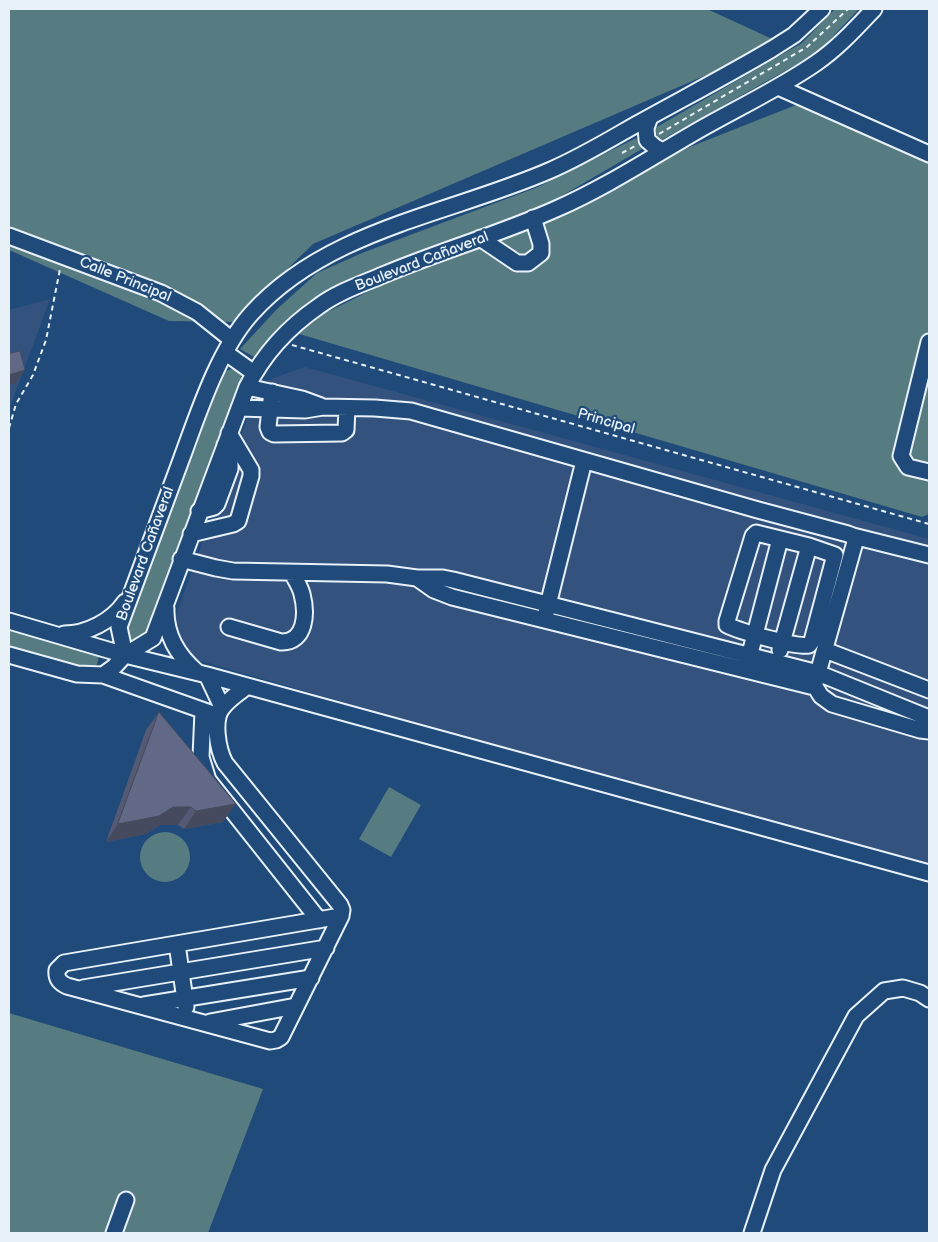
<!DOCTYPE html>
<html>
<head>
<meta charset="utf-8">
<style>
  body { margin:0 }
  #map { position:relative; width:938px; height:1242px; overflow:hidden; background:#1f4a7a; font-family:"Balsamiq Sans",sans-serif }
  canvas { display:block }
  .frame { position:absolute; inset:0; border:10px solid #e8f1f8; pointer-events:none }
</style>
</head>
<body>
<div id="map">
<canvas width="938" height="1242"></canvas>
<div class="frame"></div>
</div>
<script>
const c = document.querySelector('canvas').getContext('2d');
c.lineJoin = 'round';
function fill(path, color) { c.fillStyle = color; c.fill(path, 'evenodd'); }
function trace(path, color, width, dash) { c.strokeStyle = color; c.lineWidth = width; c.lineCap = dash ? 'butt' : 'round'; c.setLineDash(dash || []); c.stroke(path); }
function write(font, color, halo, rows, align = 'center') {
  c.font = font + ' "Balsamiq Sans",sans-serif'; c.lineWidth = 4.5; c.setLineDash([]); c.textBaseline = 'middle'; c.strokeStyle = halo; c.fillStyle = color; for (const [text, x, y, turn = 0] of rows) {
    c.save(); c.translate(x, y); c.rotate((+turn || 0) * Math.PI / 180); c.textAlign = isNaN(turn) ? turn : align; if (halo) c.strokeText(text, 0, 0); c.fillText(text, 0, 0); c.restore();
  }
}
fill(new Path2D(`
  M50 299 14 396 9 411V310Z
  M305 367 929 539V870L190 658 177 637 175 618 260 383Z`), '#33537e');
fill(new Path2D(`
  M9 9H707L781 43 313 244 233 322 169 321 9 250Z
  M835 9H859L817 53 658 142 655 128 802 43Z
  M806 101 881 141 929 161V514L922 517 289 331 541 206 333 287 291 318 256 358 240 349 277 309 317 273 362 253 538 187 636 138 642 149 553 201Z
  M231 369 238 371 241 376 240 383 144 640 141 643 128 644 124 632 219 376 223 372Z
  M9 626 97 652 99 657 96 667 89 670 9 648Z
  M389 787 421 805 391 857 359 839Z
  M140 857a25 25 0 1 1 50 0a25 25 0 1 1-50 0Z
  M9 1013 263 1089 208 1233H9Z`), '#567b81');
const minor = new Path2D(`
  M778 87 929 154
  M650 117 646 128 647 140 655 147 663 151
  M9 236 161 293 197 312 232 340
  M480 238 517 263H528L541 253V244L533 218
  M929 342 901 456 908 467 929 472
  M226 353 254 373
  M247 387 302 399 321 406
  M272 392 268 427 270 432 274 434 342 433 346 430 347 408
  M239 408 305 410 323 407 375 408 411 411 758 510 848 534 853 536 855 542 818 673 815 683 810 686 452 597 434 590 417 578
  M199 511 214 507 217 504 230 469V461L225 445
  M756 533 809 546 835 555 812 641 809 645C797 648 739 631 727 625V621L753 536Z
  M191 534 233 524 238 521 251 476V470L229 433
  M853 536 929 555
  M181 559 216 568 233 571 387 574 417 578H443L453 580 818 673 929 718
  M166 608C165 635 177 655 197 672
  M546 613 584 461
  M9 621 125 655 207 675 929 873
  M229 627 281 642C306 643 307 613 302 594 300 586 295 579 292 573
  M64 634C87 634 112 621 125 602
  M780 650 809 546
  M825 650 929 690
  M9 655 77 674 103 675 213 714
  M125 655 119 627C140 571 160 516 181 460 198 414 218 351 251 314 327 229 451 214 551 170 581 157 609 140 637 124 682 99 728 75 772 49L794 35 822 9
  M747 665 780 539
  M103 675 114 667 125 655 153 638 247 387C264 353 287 328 319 306 338 292 362 284 383 275 440 251 500 234 556 209 604 188 647 160 692 134 733 110 777 90 816 63 838 48 856 28 874 9
  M207 675 222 707
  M814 685 821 696 832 704 920 730 929 731
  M247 686C239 693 229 699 223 707 212 719 218 750 225 763L340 905 342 910 341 916 281 1037 276 1040 270 1041 67 986C60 983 56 979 57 970L64 963 341 916
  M203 711 201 757 208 780 319 920
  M177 944 186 1007
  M83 988 326 948
  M144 1005 311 978
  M210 1022 296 1006
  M114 1233 126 1200
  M752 1233 773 1170 856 1016 884 991 903 988 920 993 929 999`);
trace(minor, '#e8f1f8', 19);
trace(new Path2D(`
  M659 134 807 47 848 9
  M622 153 637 145
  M292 345 929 524
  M9 428 16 404 33 375 46 340 60 269`), '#e8f1f8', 2, [5, 4]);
trace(minor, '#1f4a7a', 15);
fill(new Path2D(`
  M159 712 223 822 184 829 178 825H160L146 834 106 842 146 730Z`), '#545a73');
fill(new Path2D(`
  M25 370 16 383 9 385V375Z
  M236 804 223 822 184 829 196 811Z
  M173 807H191L178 825H160L146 834 106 842 118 824Z`), '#454a5e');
const building = new Path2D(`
  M20 351 25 370 9 375V354Z
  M159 712 236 804 196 811 191 807H173L159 816 118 824Z`);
fill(building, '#626986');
trace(building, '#454a5e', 1);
write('15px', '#e8f1f8', '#1f4a7a', [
  ["Boulevard Cañaveral",422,262,-21],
  ["Calle Principal",125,280,22],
  ["Principal",606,422,16],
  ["Boulevard Cañaveral",146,554,-70]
]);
</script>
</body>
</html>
